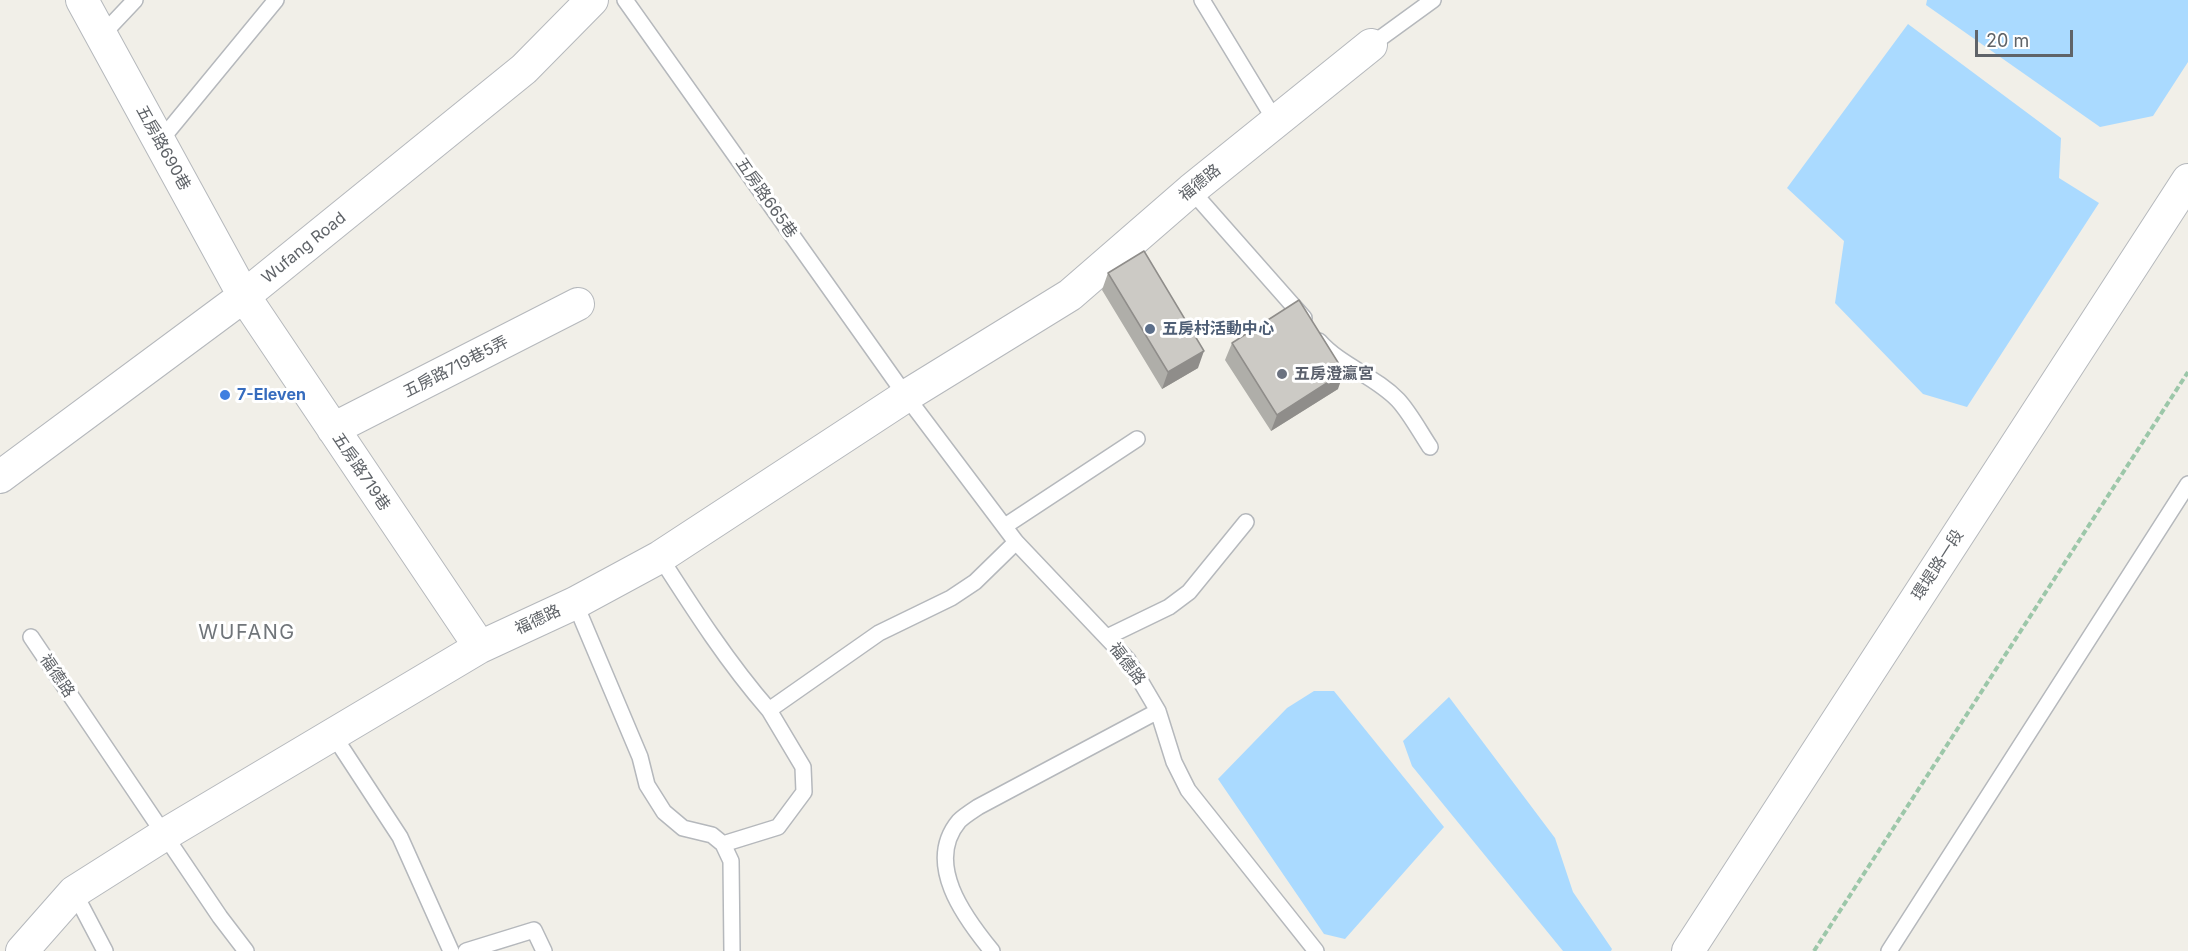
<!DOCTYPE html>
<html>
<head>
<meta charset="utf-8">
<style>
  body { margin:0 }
  #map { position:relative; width:2188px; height:951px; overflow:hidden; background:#f1efe8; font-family:Inter,sans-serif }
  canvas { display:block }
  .scale { position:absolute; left:1975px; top:30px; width:98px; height:27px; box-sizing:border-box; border:3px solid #5f6368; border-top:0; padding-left:8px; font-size:18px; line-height:21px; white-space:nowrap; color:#5f6368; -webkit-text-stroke:4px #fff; paint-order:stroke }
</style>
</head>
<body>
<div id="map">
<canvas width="2188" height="951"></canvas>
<div class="scale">20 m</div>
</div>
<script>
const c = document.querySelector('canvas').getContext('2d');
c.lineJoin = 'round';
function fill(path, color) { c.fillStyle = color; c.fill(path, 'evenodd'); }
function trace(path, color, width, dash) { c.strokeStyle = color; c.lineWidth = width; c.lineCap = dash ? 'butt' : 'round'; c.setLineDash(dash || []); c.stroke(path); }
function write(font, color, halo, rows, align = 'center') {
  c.font = font + ' Inter,"Noto Sans TC",sans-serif'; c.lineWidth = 6; c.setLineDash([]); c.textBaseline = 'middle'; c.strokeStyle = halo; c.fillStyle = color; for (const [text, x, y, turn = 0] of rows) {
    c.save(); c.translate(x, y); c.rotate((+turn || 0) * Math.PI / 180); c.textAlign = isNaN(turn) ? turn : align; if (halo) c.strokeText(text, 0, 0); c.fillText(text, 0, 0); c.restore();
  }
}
fill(new Path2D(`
  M1927 0H2188V62L2153 116 2100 127 1926 5Z
  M1908 24 2061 138 2059 178 2099 203 1967 407 1923 394 1835 303 1844 241 1787 188Z
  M1314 691H1334L1444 827 1345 939 1324 934 1218 779 1287 708Z
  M1449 697 1555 838 1573 892 1612 949 1611 951H1563L1412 766 1403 741Z`), '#aadaff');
const service = new Path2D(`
  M625 0 906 396 1016 542 1128 660 1158 711 1174 762 1188 790 1316 951
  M1202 0 1276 122
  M101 36 135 0
  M1371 45 1433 0
  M160 141 276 0
  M1191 190 1304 318
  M1319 341C1341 366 1375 376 1398 400 1410 413 1420 432 1430 447
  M1005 526 1137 439
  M660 557C694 610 728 663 769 710L879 633 951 598 975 582 1016 542
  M575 603 640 757 647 785 664 812 683 828 712 835 723 844 731 861 732 951
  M31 637 220 917 246 951
  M1107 637 1169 607 1189 592 1246 522
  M332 733 400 837 451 951
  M723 844 778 827 804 792 803 767 769 710
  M74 892 105 951
  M466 951 534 930 544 951
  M992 951C964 917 924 863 959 821 964 816 972 811 978 807L1158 711
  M1889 951 2188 484`);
const minor = new Path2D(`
  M82 0 244 296 480 647
  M333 429 578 304
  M0 477 244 296 524 69 592 0
  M22 951 74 892 164 835 480 647 575 603 660 557 906 396 1070 295 1191 190 1371 45
  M1688 951 2188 180`);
trace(service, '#b5b8bc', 18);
trace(minor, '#b5b8bc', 34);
trace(new Path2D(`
  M1814 951 2188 372`), '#9cc7a9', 4, [6, 3]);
trace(service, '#fff', 15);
trace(minor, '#fff', 32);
fill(new Path2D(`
  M1108 273 1198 368 1162 389 1102 290Z
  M1232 343 1338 389 1271 431 1225 360Z`), '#afaea9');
fill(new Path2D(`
  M1204 351 1198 368 1162 389 1168 372Z
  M1344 372 1338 389 1271 431 1277 415Z`), '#8f8d8a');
const building = new Path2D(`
  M1144 251 1204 351 1168 372 1108 273Z
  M1299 300 1344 372 1277 415 1232 343Z`);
fill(building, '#cccac5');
trace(building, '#8f8d8a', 1.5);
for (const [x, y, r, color] of [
  [1150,329,6,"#5c6f8a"],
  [1282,374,6,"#6b7280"],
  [225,395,6,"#3f7fe0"]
]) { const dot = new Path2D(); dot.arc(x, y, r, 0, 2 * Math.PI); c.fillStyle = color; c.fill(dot); trace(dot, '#fff', 2); }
write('16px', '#5f6368', '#fff', [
  ["五房路690巷",163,148,61],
  ["福德路",1200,183,-39],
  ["五房路665巷",766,198,55],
  ["Wufang Road",304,248,-39],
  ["五房路719巷5弄",456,367,-27],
  ["五房路719巷",361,472,56],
  ["環堤路一段",1938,565,-57],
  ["福德路",538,620,-25],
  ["福德路",1127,664,53],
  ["福德路",57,676,56]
]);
write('bold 16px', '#4e5e75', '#fff', [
  ["五房村活動中心",1162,329]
], 'left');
write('bold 16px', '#5b616d', '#fff', [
  ["五房澄瀛宮",1294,374]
], 'left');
write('bold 16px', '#366cbe', '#fff', [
  ["7-Eleven",237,395]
], 'left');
c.letterSpacing = '1.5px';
write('20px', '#70757a', '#fff', [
  ["WUFANG",247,633]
]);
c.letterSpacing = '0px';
</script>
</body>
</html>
